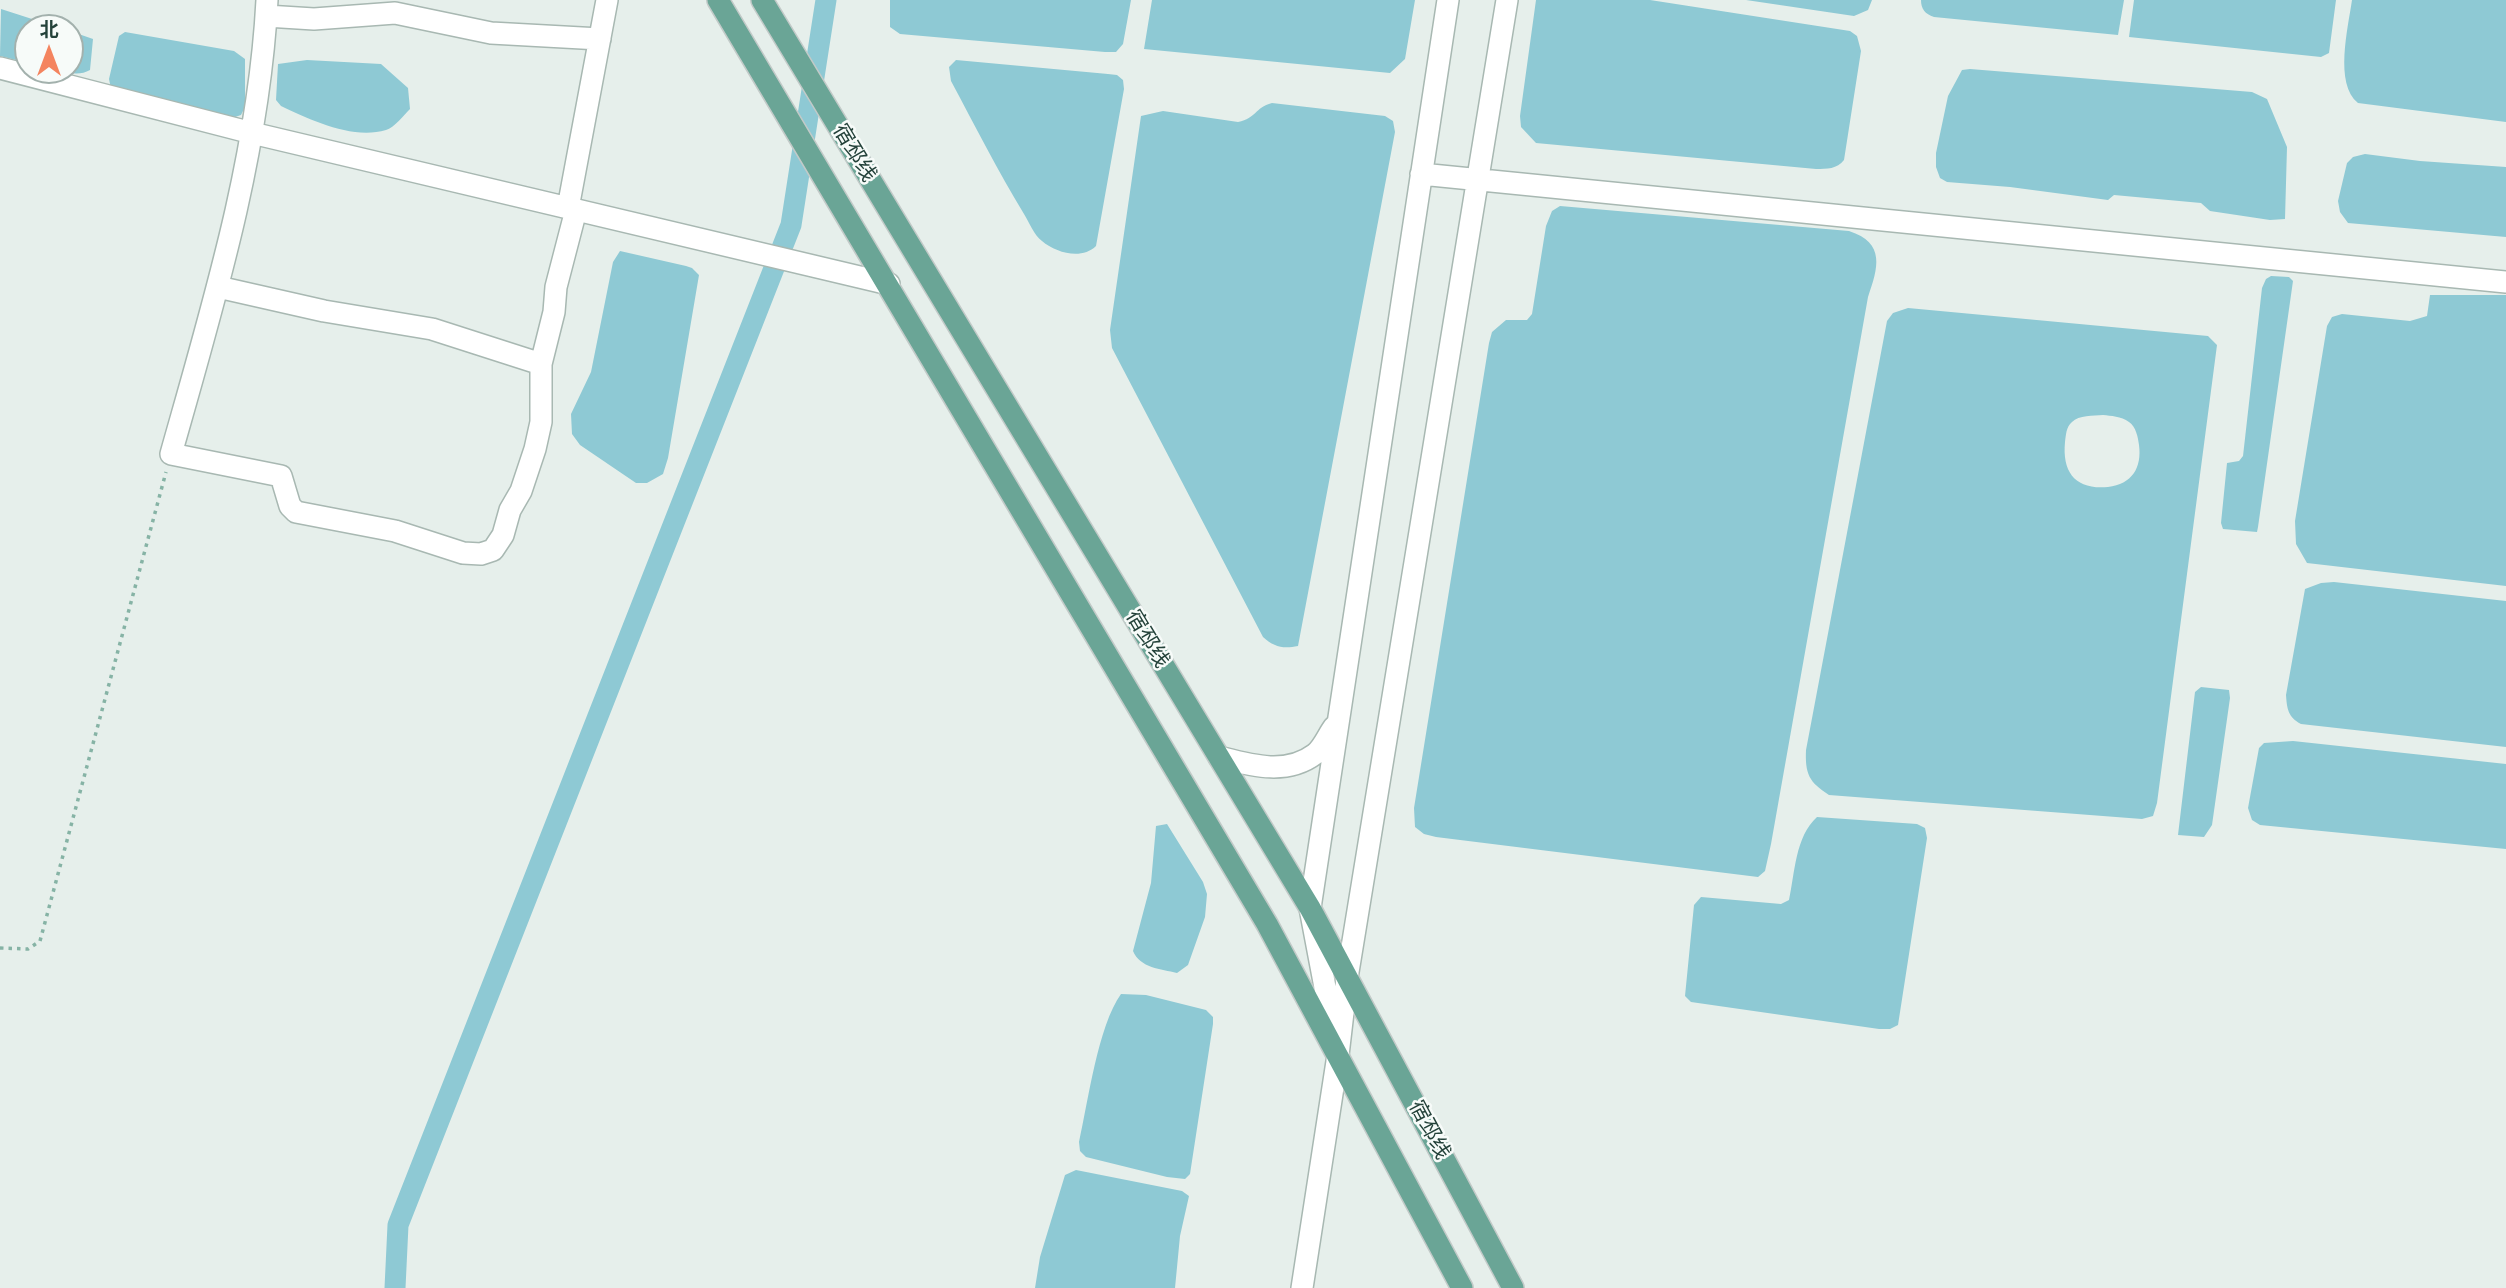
<!DOCTYPE html>
<html>
<head>
<meta charset="utf-8">
<style>
  body { margin:0 }
  #map { position:relative; width:2506px; height:1288px; overflow:hidden; background:#e6efeb; font-family:"Fira Sans Condensed","Noto Sans SC",sans-serif }
  canvas { display:block }
  .north { position:absolute; left:14px; top:14px; width:70px; height:70px; box-sizing:border-box; background:#f7fbf9; border:2px solid #a3b1ad; border-radius:50%; rotate:0deg; font-size:19px; font-weight:700; line-height:28px; text-align:center; color:#24423a }
  .north::after { content:''; display:block; margin:auto; width:24px; height:32px; background:#f4845f; clip-path:polygon(50% 0,100% 100%,50% 72%,0 100%) }
</style>
</head>
<body>
<div id="map">
<canvas width="2506" height="1288"></canvas>
<div class="north">北</div>
</div>
<script>
const c = document.querySelector('canvas').getContext('2d');
c.lineJoin = 'round';
function fill(path, color) { c.fillStyle = color; c.fill(path, 'evenodd'); }
function trace(path, color, width, dash) { c.strokeStyle = color; c.lineWidth = width; c.lineCap = dash ? 'butt' : 'round'; c.setLineDash(dash || []); c.stroke(path); }
function write(font, color, halo, rows, align = 'center') {
  c.font = font + ' "Fira Sans Condensed","Noto Sans SC",sans-serif'; c.lineWidth = 5; c.setLineDash([]); c.textBaseline = 'middle'; c.strokeStyle = halo; c.fillStyle = color; for (const [text, x, y, turn = 0] of rows) {
    c.save(); c.translate(x, y); c.rotate((+turn || 0) * Math.PI / 180); c.textAlign = isNaN(turn) ? turn : align; if (halo) c.strokeText(text, 0, 0); c.fillText(text, 0, 0); c.restore();
  }
}
fill(new Path2D(`
  M890 0H1131L1123 44 1116 52H1105L900 34 890 27Z
  M1152 0H1415L1405 59 1390 73 1144 49Z
  M1536 0H1650L1850 31 1857 36 1861 51 1844 160C1837 169 1827 169 1816 169L1536 143 1521 127 1520 116Z
  M1746 0H1872L1868 10 1854 16Z
  M1921 0H2124L2118 35 1934 17C1925 14 1921 9 1921 0Z
  M2134 0H2336L2329 53 2321 57 2129 37Z
  M2352 0H2506V122L2358 103C2334 84 2348 28 2352 0Z
  M1 9 60 28H28V63L0 56Z
  M70 31 93 39 90 70C80 76 68 73 57 70H70Z
  M125 32 234 51 245 59V107L241 115 235 117 111 89 109 79 119 36Z
  M307 60 381 64 408 88 410 109C404 115 394 128 386 130 352 140 311 120 281 106L276 100 278 64Z
  M956 60 1108 74 1117 75 1123 80 1124 89 1096 246C1082 260 1056 253 1042 241 1034 235 1029 222 1024 214 998 171 975 126 951 81L949 67Z
  M1970 69 2252 92 2267 99 2287 147 2285 219 2270 220 2210 211 2201 203 2114 195 2108 200 2010 187 1947 182 1940 178 1936 167V153L1948 96 1962 70Z
  M1272 103 1385 116 1393 121 1395 132 1298 646C1283 649 1274 647 1263 637L1112 348 1110 330 1141 116 1163 111 1238 122C1257 118 1254 108 1272 103Z
  M2365 154 2420 161 2506 167V237L2348 223 2340 212 2338 201 2347 163 2353 157Z
  M1560 206 1849 231C1886 243 1878 268 1868 297L1771 844 1765 871 1758 877 1436 837 1424 834 1415 827 1414 808 1489 343 1492 332 1506 320H1527L1532 314 1546 226 1552 211Z
  M620 251 686 266 692 268 699 275 668 458 663 474 647 483H636L580 445 572 434 571 414 591 372 613 262Z
  M2271 276 2289 277 2293 281 2258 527 2257 532 2223 529 2221 523 2227 463 2239 461 2243 456 2262 288 2266 279Z
  M2430 295H2506V586L2307 563 2296 544 2295 521 2327 326 2332 317 2342 314 2410 321 2427 316Z
  M1908 308 2208 336 2217 345 2157 803 2153 816 2142 819 1829 795C1809 782 1805 774 1806 750L1887 321 1893 313ZM2103 415C2111 416 2121 416 2129 422 2136 427 2138 437 2139 445 2142 468 2132 484 2108 487 2076 490 2062 473 2065 442 2066 435 2066 427 2072 422 2079 415 2093 416 2103 415Z
  M2334 582 2506 601V747L2301 724C2288 717 2287 709 2286 695L2305 589 2321 583Z
  M2201 687 2229 690 2230 698 2212 825 2204 837 2178 835 2195 692Z
  M2293 741 2506 764V849L2260 825 2252 820 2248 808 2259 748 2264 743Z
  M1817 817 1917 824 1925 828 1927 838 1898 1025 1890 1029H1879L1691 1002 1685 996 1694 905 1701 897 1781 904 1789 900C1795 873 1795 837 1817 817Z
  M1167 824 1203 882 1207 894 1205 917 1188 965 1177 973C1161 969 1140 968 1133 951L1151 883 1156 826Z
  M1121 994 1146 995 1206 1010 1213 1017V1024L1190 1174 1185 1179 1167 1177 1086 1157 1080 1151 1079 1142C1088 1102 1098 1026 1121 994Z
  M1076 1170 1182 1191 1189 1196 1180 1236 1175 1288H1035L1040 1257 1065 1175Z`), '#8ec9d4');
trace(new Path2D(`
  M395 1288 398 1225 791 225 826 0`), '#8ec9d4', 21);
const minor = new Path2D(`
  M267 0C259 155 213 305 171 454L281 476 290 506 296 512 395 531 463 553 481 554 493 550 503 535 510 510 521 491 535 449 541 422V364L554 312 556 287 576 210
  M266 16 314 19 395 13 491 33 600 39
  M0 68 252 133 889 284
  M1421 174 2506 282
  M568 208 607 0
  M218 287 324 311 432 329 541 364
  M1219 757C1250 765 1286 776 1315 754 1323 748 1328 735 1334 727
  M1334 1035 1310 908 1448 0
  M1302 1288 1338 1055 1347 978 1507 0`);
const major = new Path2D(`
  M718 0 1267 924 1462 1288
  M762 0 1310 908 1513 1288`);
trace(minor, '#a8b8b2', 24);
trace(major, '#c2cac8', 24);
trace(new Path2D(`
  M0 948 28 949 40 941 166 472`), '#86b3a5', 3.5, [3.5, 5]);
trace(minor, '#fff', 21);
trace(major, '#6aa596', 21);
write('21px', '#24423a', '#f7fbf9', [
  ["宿邳线",854,153,59],
  ["宿邳线",1147,639,59],
  ["宿邳线",1429,1130,62]
]);
</script>
</body>
</html>
